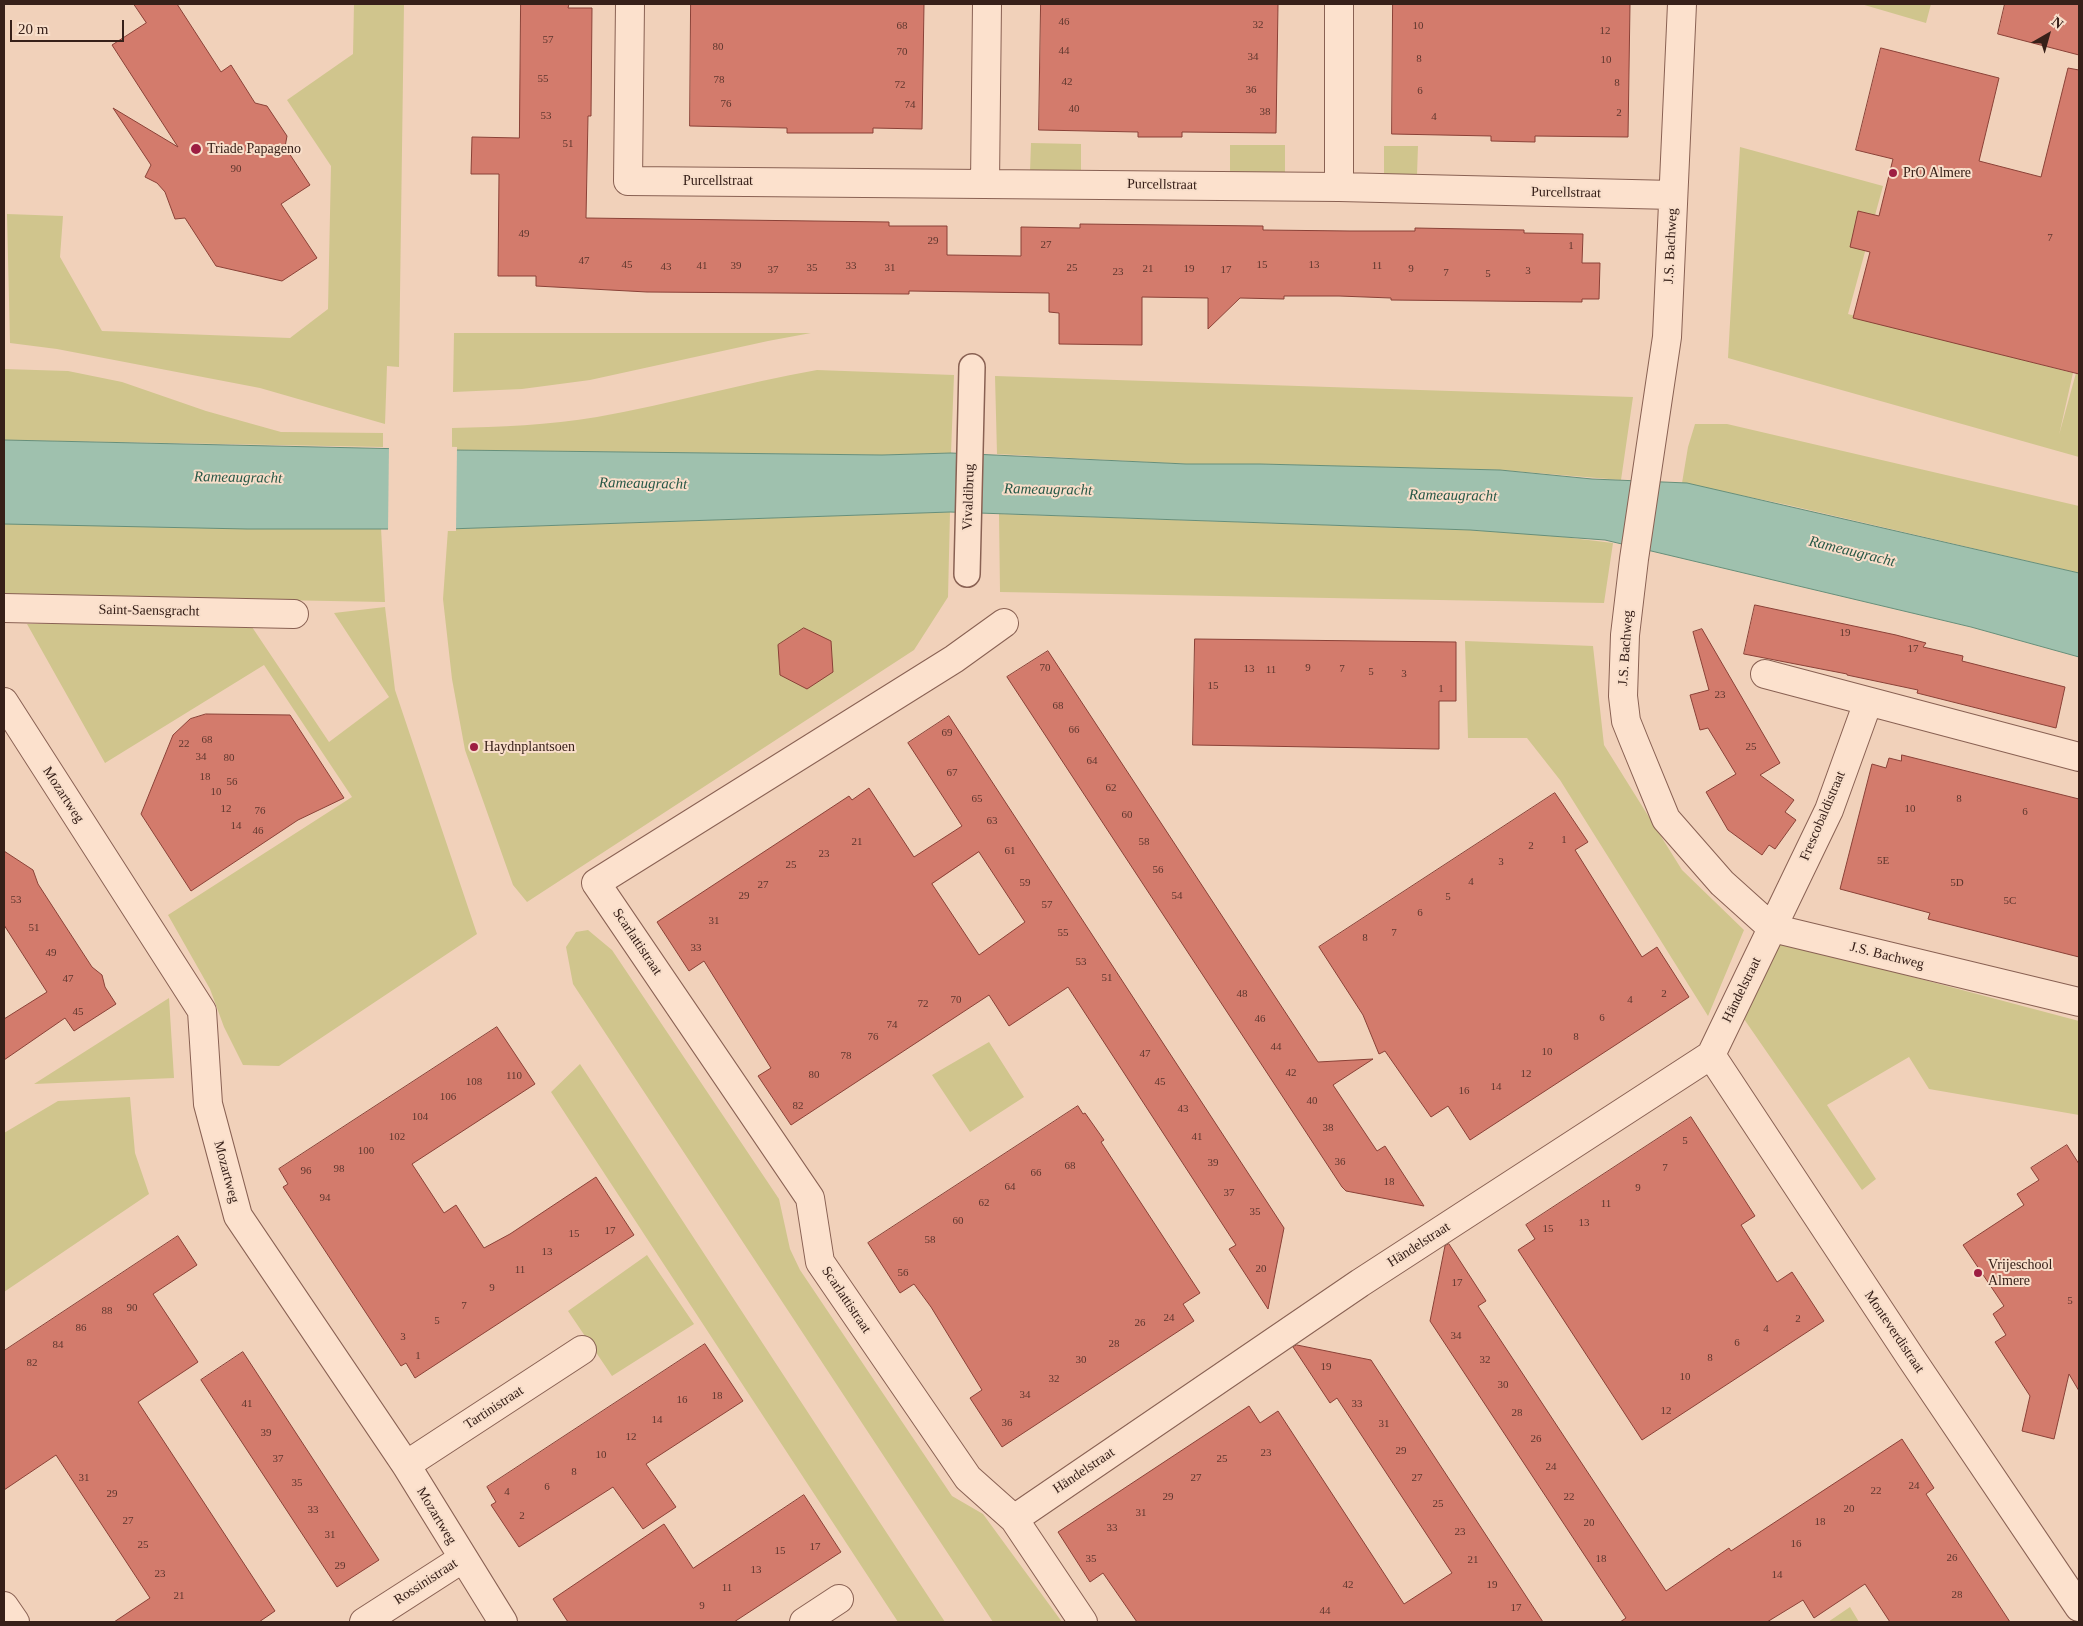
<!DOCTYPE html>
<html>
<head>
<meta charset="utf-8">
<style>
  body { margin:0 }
  #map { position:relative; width:2083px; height:1626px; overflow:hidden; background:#f1d1ba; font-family:Georgia,serif }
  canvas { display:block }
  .frame { position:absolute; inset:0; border:5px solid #372019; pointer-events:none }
  .north { position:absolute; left:2023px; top:10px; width:50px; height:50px; -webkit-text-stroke:4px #f8deca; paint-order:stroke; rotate:38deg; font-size:14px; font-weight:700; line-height:20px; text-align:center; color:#372019 }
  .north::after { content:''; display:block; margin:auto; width:18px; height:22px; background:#372019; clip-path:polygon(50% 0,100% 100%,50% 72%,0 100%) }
  .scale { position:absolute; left:10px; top:20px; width:114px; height:22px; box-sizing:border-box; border:2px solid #372019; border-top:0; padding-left:6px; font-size:15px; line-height:18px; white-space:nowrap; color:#372019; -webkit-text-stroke:4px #f8deca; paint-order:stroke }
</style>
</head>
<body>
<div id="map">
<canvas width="2083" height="1626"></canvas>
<div class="frame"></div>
<div class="north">N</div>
<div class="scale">20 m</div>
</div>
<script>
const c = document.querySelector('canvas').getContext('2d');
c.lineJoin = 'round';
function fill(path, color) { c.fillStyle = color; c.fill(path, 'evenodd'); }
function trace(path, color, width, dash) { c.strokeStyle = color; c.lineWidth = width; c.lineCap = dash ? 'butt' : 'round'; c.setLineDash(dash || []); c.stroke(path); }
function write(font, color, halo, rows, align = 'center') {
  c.font = font + ' Georgia,serif'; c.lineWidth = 4; c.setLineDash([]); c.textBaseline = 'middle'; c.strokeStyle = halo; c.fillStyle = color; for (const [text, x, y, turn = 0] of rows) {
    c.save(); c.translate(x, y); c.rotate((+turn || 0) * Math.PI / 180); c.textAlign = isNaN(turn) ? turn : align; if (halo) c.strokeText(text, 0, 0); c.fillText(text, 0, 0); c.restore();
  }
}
fill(new Path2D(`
  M354 4H404L399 367 387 366 385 424 260 388 57 349 10 343 7 214 63 216 60 257 102 331 290 338 328 309 331 166 287 100 353 54Z
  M1861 4H1931L1926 23Z
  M1031 143 1081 144V172H1030Z
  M1230 145H1285V174H1230Z
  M1384 146H1418L1417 175H1384Z
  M1740 147 1883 186 1848 314 2073 373 2059 435 2079 362V457L1728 358Z
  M454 333H811L768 341 590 380 522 389 453 392Z
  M4 369 68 371 122 382 206 411 281 432 383 433V447L4 440Z
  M817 370 954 375 951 453 882 455 452 450V428C500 427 549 425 597 417 671 404 743 383 817 370Z
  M995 376 1633 397 1621 480 1500 470 1260 464H1186L997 454Z
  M1695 424H1727L2079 506V573L1788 505 1682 483 1688 447Z
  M950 512 948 597 914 650 527 902 513 885 465 750 452 679 443 599 448 529Z
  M999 514 1470 530 1539 534 1613 543 1604 603 1000 592Z
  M4 523 381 528 385 602 4 595Z
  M385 607 395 690 477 934 279 1066 243 1065 224 1027 210 989 168 915 352 797 264 665 105 763 27 624 248 621 329 742 389 697 334 613Z
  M1465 641 1593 646 1604 745 1682 870 1744 930 1708 1016 1560 780 1527 738H1468Z
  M588 930 612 950 779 1199 790 1249 800 1270 952 1496 983 1514 1062 1622H993L573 984 566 947 576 932Z
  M1777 941 2079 1021V1115L1929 1089 1909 1057 1827 1105 1876 1179 1862 1190 1744 1019Z
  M169 998 174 1078 34 1084Z
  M989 1042 1024 1097 970 1132 932 1075Z
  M580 1064 945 1622H898L551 1092Z
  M130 1097 135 1153 149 1194 4 1292V1133L58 1101Z
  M647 1255 694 1324 612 1376 568 1311Z
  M1850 1607 1859 1622H1828Z`), '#d0c58d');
const water = new Path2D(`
  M4 440 452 450 882 455 951 453 1186 464H1260L1500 470 1592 479 1687 483 2079 573V657L1971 627 1605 540 1470 530 950 512 448 529H247L4 524Z`);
fill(water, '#9fc1ae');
trace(water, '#668f7a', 1);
fill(new Path2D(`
  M389 445 457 447 456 531H388Z`), '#f1d1ba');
const building = new Path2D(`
  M134 4H177L221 72 231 65 255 103 267 106 287 136 285 147 310 185 281 204 317 258 282 281 216 266 185 218 175 219 165 192 157 183 145 177 151 165 113 108 178 147 112 45 146 23Z
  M521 4H569L568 8H592L591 116H588L586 218 889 222V226H947V255L1021 256V227L1080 228V224L1263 226V230L1350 231H1415V228L1524 230V233L1583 234 1582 263H1600L1599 299H1582V302L1391 300V298L1339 296H1284V299L1240 298 1208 329V298L1142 297V345L1059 344V313L1049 312V293L909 291V294L647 292 536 286V276H498L499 174H471L472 137 519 138Z
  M691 4H924L922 129 873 128V133H787V128L690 126Z
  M1041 4H1278L1276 133 1182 132V137H1138V132L1039 130Z
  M1393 4H1630L1628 137 1535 136V142L1491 141V136L1392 134Z
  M2005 4H2079V55L1998 34Z
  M1881 48 1999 78 1979 161 2041 177 2068 68 2079 70V374L1853 318 1870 252 1850 247 1858 211 1879 216 1893 159 1856 150Z
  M1755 605 1896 635 1926 643 1923 647 1963 656 1962 661 2065 687 2056 728 1917 693 1918 690 1847 675V674L1744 654Z
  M804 628 831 641 833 672 807 689 780 675 778 645Z
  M1702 629 1780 763 1760 775 1794 800 1785 812 1796 820 1775 849 1769 845 1762 855 1728 830 1706 792 1736 774 1708 728 1700 730 1690 695 1709 690 1693 632Z
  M1195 639 1456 642V701H1439V749L1193 745Z
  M1048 651 1318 1062 1373 1059 1333 1085 1377 1151 1385 1146 1424 1206 1346 1191 1342 1187 1007 677Z
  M206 714 290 715 344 798 298 820 191 891 141 814 173 735 190 719Z
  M949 716 1284 1228 1268 1309 1229 1249 1236 1245 1068 987 1009 1026 989 995 791 1125 758 1076 771 1068 704 961 689 971 657 922 849 796 852 800 869 788 914 857 962 826 908 743ZM979 852 1025 922 979 955 932 884Z
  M1902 755 2079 799V957L1928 919 1930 913 1840 889 1872 764 1886 768 1889 758 1901 761Z
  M1555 793 1588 842 1575 850 1642 957 1657 947 1689 997 1470 1140 1448 1106 1431 1117 1385 1051 1379 1054 1363 1015 1319 947Z
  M4 851 33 870 38 884 62 921 92 967 102 975 105 987 116 1004 74 1031 65 1018 4 1060V1019L47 992 4 925Z
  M497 1027 535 1084 412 1164 444 1213 456 1205 484 1248 510 1234 596 1177 634 1235 415 1378 406 1363 401 1366 283 1187 288 1184 279 1169Z
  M1078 1106 1083 1114 1085 1113 1104 1140 1101 1142 1200 1293 1183 1304 1194 1321 1002 1447 970 1398 982 1390 931 1307 914 1284 900 1293 868 1243Z
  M1691 1117 1755 1216 1741 1225 1777 1282 1792 1272 1824 1321 1642 1440 1518 1250 1535 1239 1526 1225Z
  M2067 1145 2079 1164V1391L2069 1374 2054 1439 2022 1431 2030 1396 1995 1342 2006 1335 1993 1314 2004 1306 1963 1245 2024 1205 2017 1194 2039 1180 2031 1168Z
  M178 1236 197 1265 153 1294 198 1362 138 1402 275 1611 259 1622H114L150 1598 56 1455 4 1490V1351Z
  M1449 1244 1486 1301 1478 1306 1666 1591 1729 1548 1731 1551 1902 1439 1934 1488 1926 1494 2010 1622H1890L1865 1584 1814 1618 1803 1600 1767 1622H1620L1626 1618 1430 1321 1445 1246Z
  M705 1344 743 1401 646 1464 676 1507 643 1529 613 1487 519 1547 491 1505 496 1502 487 1487Z
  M1297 1345 1371 1360 1543 1622H1137L1103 1573 1090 1582 1058 1532 1249 1406 1260 1423 1278 1411 1404 1604 1452 1573 1337 1398 1330 1403 1293 1347Z
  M243 1352 379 1560 337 1587 201 1380Z
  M804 1495 841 1552 734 1622H568L553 1599 664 1524 693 1568Z`);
fill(building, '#d37b6c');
trace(building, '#8a4137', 1);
const pedestrian = new Path2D(`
  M967 574 972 367`);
const minor = new Path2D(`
  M630 4 628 181 1339 187 1673 195
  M1682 4 1667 337 1634 559 1625 635 1623 696 1626 721 1634 741 1666 819 1722 883 1772 928 2079 1002
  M985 183 987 4
  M1339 187V4
  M4 608 294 614
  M1004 623 954 659 596 883 810 1198 820 1262 968 1478 1014 1519 1083 1622
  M1765 674 2079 757
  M4 702 202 1011 208 1104 238 1216 406 1465 503 1622
  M1711 1055 1911 1358 2079 1607
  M406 1465 582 1350
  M1014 1519 1360 1283 1711 1055 1829 810 1868 702
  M4 1606 15 1622
  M364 1622 462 1559
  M804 1622 839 1599`);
trace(pedestrian, '#896153', 28);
trace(minor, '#896153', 30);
trace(pedestrian, '#fce1cd', 25);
trace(minor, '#fce1cd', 28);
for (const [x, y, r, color] of [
  [196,149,6,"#9d1e42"],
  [1893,173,5,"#9d1e42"],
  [474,747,5,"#9d1e42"],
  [1978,1273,5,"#9d1e42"]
]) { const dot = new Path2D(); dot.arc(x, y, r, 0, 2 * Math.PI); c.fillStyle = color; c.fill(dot); trace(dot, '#f8deca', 2); }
write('11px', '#5e372e', null, [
  ["46",1064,22],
  ["32",1258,25],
  ["68",902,26],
  ["10",1418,26],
  ["12",1605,31],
  ["57",548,40],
  ["80",718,47],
  ["44",1064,51],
  ["70",902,52],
  ["34",1253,57],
  ["8",1419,59],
  ["10",1606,60],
  ["55",543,79],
  ["78",719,80],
  ["42",1067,82],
  ["8",1617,83],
  ["72",900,85],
  ["36",1251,90],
  ["6",1420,91],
  ["76",726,104],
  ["74",910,105],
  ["40",1074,109],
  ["38",1265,112],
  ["2",1619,113],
  ["53",546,116],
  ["4",1434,117],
  ["51",568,144],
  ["90",236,169],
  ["49",524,234],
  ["7",2050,238],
  ["29",933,241],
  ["27",1046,245],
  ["1",1571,246],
  ["47",584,261],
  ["45",627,265],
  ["15",1262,265],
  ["13",1314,265],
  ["41",702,266],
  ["39",736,266],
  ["33",851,266],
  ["11",1377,266],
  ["43",666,267],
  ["35",812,268],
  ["31",890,268],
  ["25",1072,268],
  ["21",1148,269],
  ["19",1189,269],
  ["9",1411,269],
  ["37",773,270],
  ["17",1226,270],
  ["3",1528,271],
  ["23",1118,272],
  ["7",1446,273],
  ["5",1488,274],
  ["19",1845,633],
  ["17",1913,649],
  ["70",1045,668],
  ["9",1308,668],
  ["13",1249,669],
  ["7",1342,669],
  ["11",1271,670],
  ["5",1371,672],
  ["3",1404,674],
  ["15",1213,686],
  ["1",1441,689],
  ["23",1720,695],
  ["68",1058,706],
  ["66",1074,730],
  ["69",947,733],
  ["68",207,740],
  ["22",184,744],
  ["25",1751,747],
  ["34",201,757],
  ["80",229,758],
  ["64",1092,761],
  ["67",952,773],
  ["18",205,777],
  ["56",232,782],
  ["62",1111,788],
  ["10",216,792],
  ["65",977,799],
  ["8",1959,799],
  ["12",226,809],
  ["10",1910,809],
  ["76",260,811],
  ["6",2025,812],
  ["60",1127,815],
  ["63",992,821],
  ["14",236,826],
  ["46",258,831],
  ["1",1564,840],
  ["21",857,842],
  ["58",1144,842],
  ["2",1531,846],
  ["61",1010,851],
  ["23",824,854],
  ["5E",1883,861],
  ["3",1501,862],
  ["25",791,865],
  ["56",1158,870],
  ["4",1471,882],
  ["59",1025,883],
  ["5D",1957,883],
  ["27",763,885],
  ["29",744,896],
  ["54",1177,896],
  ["5",1448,897],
  ["53",16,900],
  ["5C",2010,901],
  ["57",1047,905],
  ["6",1420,913],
  ["31",714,921],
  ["51",34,928],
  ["55",1063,933],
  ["7",1394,933],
  ["8",1365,938],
  ["33",696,948],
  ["49",51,953],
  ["53",1081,962],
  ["51",1107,978],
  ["47",68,979],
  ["48",1242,994],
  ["2",1664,994],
  ["70",956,1000],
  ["4",1630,1000],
  ["72",923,1004],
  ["45",78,1012],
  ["6",1602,1018],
  ["46",1260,1019],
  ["74",892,1025],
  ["76",873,1037],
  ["8",1576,1037],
  ["44",1276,1047],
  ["10",1547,1052],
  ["47",1145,1054],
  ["78",846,1056],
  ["42",1291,1073],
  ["12",1526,1074],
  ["80",814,1075],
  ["110",514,1076],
  ["108",474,1082],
  ["45",1160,1082],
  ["14",1496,1087],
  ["16",1464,1091],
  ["106",448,1097],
  ["40",1312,1101],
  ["82",798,1106],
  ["43",1183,1109],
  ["104",420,1117],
  ["38",1328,1128],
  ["102",397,1137],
  ["41",1197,1137],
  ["5",1685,1141],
  ["100",366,1151],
  ["36",1340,1162],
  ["39",1213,1163],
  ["68",1070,1166],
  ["7",1665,1168],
  ["98",339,1169],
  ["96",306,1171],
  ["66",1036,1173],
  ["18",1389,1182],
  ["64",1010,1187],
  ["9",1638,1188],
  ["37",1229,1193],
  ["94",325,1198],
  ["62",984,1203],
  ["11",1606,1204],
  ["35",1255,1212],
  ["60",958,1221],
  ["13",1584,1223],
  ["15",1548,1229],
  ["17",610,1231],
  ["15",574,1234],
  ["58",930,1240],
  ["13",547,1252],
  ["20",1261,1269],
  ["11",520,1270],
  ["56",903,1273],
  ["17",1457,1283],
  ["9",492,1288],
  ["5",2070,1301],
  ["7",464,1306],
  ["90",132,1308],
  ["88",107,1311],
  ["24",1169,1318],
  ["2",1798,1319],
  ["5",437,1321],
  ["26",1140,1323],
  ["86",81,1328],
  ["4",1766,1329],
  ["34",1456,1336],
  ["3",403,1337],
  ["6",1737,1343],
  ["28",1114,1344],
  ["84",58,1345],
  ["1",418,1356],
  ["8",1710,1358],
  ["30",1081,1360],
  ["32",1485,1360],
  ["82",32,1363],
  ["19",1326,1367],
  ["10",1685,1377],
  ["32",1054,1379],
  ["30",1503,1385],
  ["34",1025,1395],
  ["18",717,1396],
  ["16",682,1400],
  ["41",247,1404],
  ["33",1357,1404],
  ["12",1666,1411],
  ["28",1517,1413],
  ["14",657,1420],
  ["36",1007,1423],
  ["31",1384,1424],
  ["39",266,1433],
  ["12",631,1437],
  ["26",1536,1439],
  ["29",1401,1451],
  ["23",1266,1453],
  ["10",601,1455],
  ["37",278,1459],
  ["25",1222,1459],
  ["24",1551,1467],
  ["8",574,1472],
  ["31",84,1478],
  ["27",1196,1478],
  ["27",1417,1478],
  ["35",297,1483],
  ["24",1914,1486],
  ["6",547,1487],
  ["22",1876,1491],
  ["4",507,1492],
  ["29",112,1494],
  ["29",1168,1497],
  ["22",1569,1497],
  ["25",1438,1504],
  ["20",1849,1509],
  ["33",313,1510],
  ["31",1141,1513],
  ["2",522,1516],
  ["27",128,1521],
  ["18",1820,1522],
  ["20",1589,1523],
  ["33",1112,1528],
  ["23",1460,1532],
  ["31",330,1535],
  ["16",1796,1544],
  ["25",143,1545],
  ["17",815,1547],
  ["15",780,1551],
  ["26",1952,1558],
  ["35",1091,1559],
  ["18",1601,1559],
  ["21",1473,1560],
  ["29",340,1566],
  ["13",756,1570],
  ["23",160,1574],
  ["14",1777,1575],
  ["42",1348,1585],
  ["19",1492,1585],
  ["11",727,1588],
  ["28",1957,1595],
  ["21",179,1596],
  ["9",702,1606],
  ["17",1516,1608],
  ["44",1325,1611]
]);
write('14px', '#372019', '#f8deca', [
  ["Triade Papageno",207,149],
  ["PrO Almere",1903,173],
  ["Haydnplantsoen",484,747],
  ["Vrijeschool",1988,1265],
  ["Almere",1988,1281]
], 'left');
write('14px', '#372019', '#f8deca', [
  ["Purcellstraat",718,181],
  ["Purcellstraat",1162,185,1],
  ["Purcellstraat",1566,193,1],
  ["J.S. Bachweg",1671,246,-87],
  ["Vivaldibrug",969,497,-88],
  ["Saint-Saensgracht",149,611,1],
  ["J.S. Bachweg",1626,648,-86],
  ["Mozartweg",63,795,57],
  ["Frescobaldistraat",1823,816,-67],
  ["Scarlattistraat",637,942,56],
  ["J.S. Bachweg",1887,956,14],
  ["Händelstraat",1742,990,-64],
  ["Mozartweg",226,1172,75],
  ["Händelstraat",1419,1245,-33],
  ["Scarlattistraat",846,1300,56],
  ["Monteverdistraat",1894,1332,56],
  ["Tartinistraat",494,1408,-33],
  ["Händelstraat",1084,1471,-34],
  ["Mozartweg",436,1516,59],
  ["Rossinistraat",426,1582,-33]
]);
write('italic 15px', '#275847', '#f8deca', [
  ["Rameaugracht",238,478,1],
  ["Rameaugracht",643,484,1],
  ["Rameaugracht",1048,490,1],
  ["Rameaugracht",1453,496,1],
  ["Rameaugracht",1852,552,14]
]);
</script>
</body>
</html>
